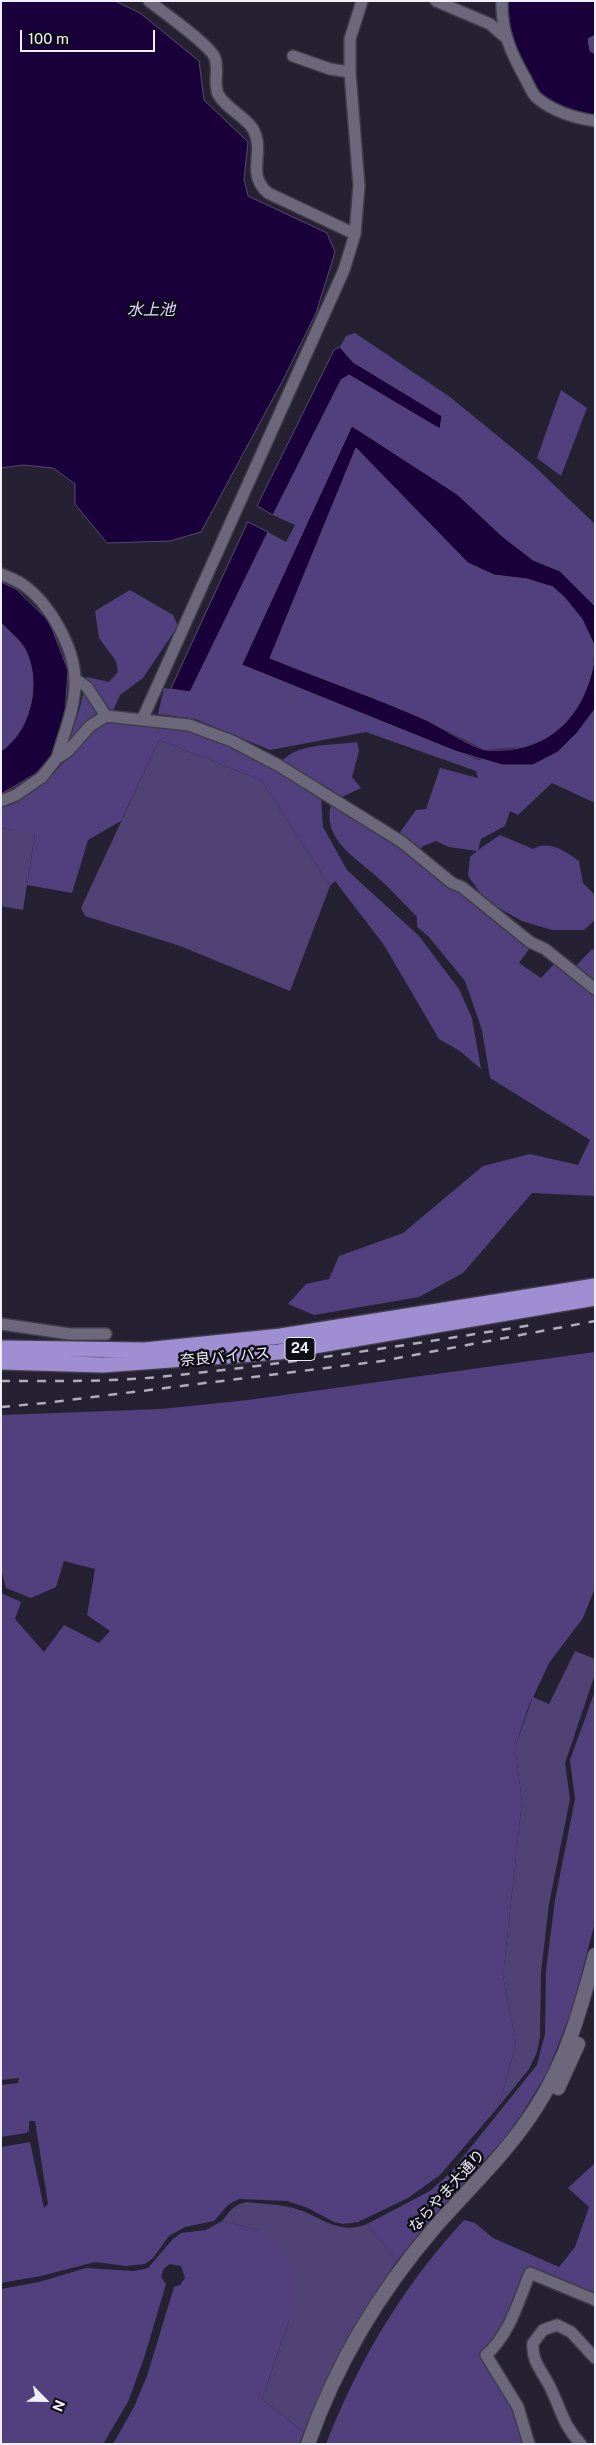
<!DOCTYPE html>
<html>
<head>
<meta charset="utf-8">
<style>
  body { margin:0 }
  #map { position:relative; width:596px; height:2445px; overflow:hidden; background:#262132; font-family:"Public Sans",sans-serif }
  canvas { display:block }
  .frame { position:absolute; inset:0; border:2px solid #f0eef9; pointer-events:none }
  .north { position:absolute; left:20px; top:2375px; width:50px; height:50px; -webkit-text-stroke:4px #0e0c14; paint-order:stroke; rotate:113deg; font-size:14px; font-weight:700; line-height:20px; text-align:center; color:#f0eef9 }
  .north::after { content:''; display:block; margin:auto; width:18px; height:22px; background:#f0eef9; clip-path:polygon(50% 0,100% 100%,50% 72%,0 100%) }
  .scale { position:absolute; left:20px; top:30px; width:135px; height:22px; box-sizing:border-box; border:2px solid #f0eef9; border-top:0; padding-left:6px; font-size:15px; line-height:18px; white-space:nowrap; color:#f0eef9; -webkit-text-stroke:4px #0e0c14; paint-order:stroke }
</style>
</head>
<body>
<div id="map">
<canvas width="596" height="2445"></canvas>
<div class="frame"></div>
<div class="north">N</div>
<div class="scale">100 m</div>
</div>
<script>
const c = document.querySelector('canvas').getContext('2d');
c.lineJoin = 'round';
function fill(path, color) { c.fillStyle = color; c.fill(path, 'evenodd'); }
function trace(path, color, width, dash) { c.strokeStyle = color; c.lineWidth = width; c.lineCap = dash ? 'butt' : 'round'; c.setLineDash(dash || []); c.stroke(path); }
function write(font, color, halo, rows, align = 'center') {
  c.font = font + ' "Public Sans","Noto Sans JP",sans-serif'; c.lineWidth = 5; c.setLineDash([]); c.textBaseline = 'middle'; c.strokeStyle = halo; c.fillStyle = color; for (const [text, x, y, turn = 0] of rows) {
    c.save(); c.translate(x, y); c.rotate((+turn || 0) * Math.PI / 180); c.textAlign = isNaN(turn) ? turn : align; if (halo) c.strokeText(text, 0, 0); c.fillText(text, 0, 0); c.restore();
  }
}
fill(new Path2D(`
  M159 740 261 780 330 886 290 991 180 946 85 916 81 908Z
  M1 828 35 833 23 910 1 906Z
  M575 1651 595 1659V1674L565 1763 570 1799 549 1904 541 1972 540 2037 537 2052 529 2069 499 2106 516 2043 503 1976 522 1801 515 1747 533 1697 549 1704Z
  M247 2202C262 2204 278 2204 293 2208 321 2215 336 2236 367 2224L397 2261C359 2315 329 2371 304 2432L262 2399 289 2320 258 2230 222 2221C230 2211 234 2204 247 2202Z`), '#514276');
fill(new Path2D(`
  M595 35V54L590 51 588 38Z
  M355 333 450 397 532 464 595 524V606L560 571 533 560 352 427 242 664 479 760 577 733 595 709V803L552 783 518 815 510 811 505 826 481 839 478 850 500 835 533 849C550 839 566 852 579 861L583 883 595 895V920L584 930H552L522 921 486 901 468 876 470 857 477 851 449 847 436 841 423 846 420 850 398 835 416 810 426 809 440 768 478 778 476 771 366 732 270 750 195 719 158 714 164 688 190 692 268 532 286 542 295 525 273 515 341 380 349 374 439 428 350 361 340 347 346 336Z
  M561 390 587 408 561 476 537 458Z
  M355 447 468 563 494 575 527 579 553 587 565 598 582 619 595 647 591 680 581 703 568 721 547 738 524 747 485 750 425 720 270 658Z
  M130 590 173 615 178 626 143 678 120 695 113 711 121 714H95L66 745 79 711 87 677 109 682 118 672 116 661 99 638 95 611Z
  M1 623C9 631 20 640 25 649 42 682 31 731 1 751Z
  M107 721 189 727 270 763 321 796 323 827 347 870 419 936 459 989 472 1018 481 1069 460 1051 439 1039 384 945 335 881 330 886 261 780 159 740 121 821 88 840 72 893 27 885 35 834 1 828V808C42 796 70 753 97 723Z
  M357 742 359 751 352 777 361 788 342 797 279 765C294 742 331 746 357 742Z
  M331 804C403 844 468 894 532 945L519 963 541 978 556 962 595 991V1196L532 1193 463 1273 419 1297 314 1315 288 1304 306 1284 329 1279 339 1256 403 1233 483 1166 530 1154 578 1165 590 1140 490 1078 482 1030 465 981 428 936 417 927V917C403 903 390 888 375 875 353 856 322 838 331 804Z
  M592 949 595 950V984L574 968Z
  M595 1352V1588L583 1618 549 1663 528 1708 515 1747 522 1801 503 1976 516 2043 499 2106 440 2175 408 2198 358 2222 343 2224 334 2222 308 2208 287 2201 239 2199 228 2205 214 2221 185 2227 169 2236 153 2258 145 2264 126 2266 95 2262 41 2276 1 2283V2147L30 2142 44 2208 48 2204 35 2121H29V2131L26 2133 1 2137V2085L18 2083 19 2078 1 2080V1593L21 1602 15 1619 44 1652 64 1625 99 1643 110 1631 87 1615 95 1569 64 1561 56 1587 31 1598 6 1588 1 1569V1415L161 1409 248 1400Z
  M595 1691V1922L572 2010 547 2073 522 2114 503 2140 433 2217 397 2261 367 2224 430 2191 450 2173 537 2065 545 2034 546 1970 555 1900 575 1799 570 1760Z
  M595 2163V2297L528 2269 503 2330 482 2354 509 2395 525 2444H326C359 2360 403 2286 464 2220L475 2223 493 2238 559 2267 575 2247 589 2207 568 2188Z
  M222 2221 258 2230 279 2244 294 2271 289 2320 262 2399 304 2432 299 2444H113L134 2407 147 2376 174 2287 180 2285 185 2278 181 2266 170 2264 164 2268 161 2277 166 2284 145 2355 128 2402 103 2444H1V2289L39 2282 86 2268 134 2271 148 2268 172 2240 181 2233 206 2230Z`), '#523f7d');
const water = new Path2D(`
  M1 1H115L140 13 199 61 204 100 248 142 244 179 248 196 327 233 335 252 316 313 284 378 201 532 170 541 107 543 75 504V484L53 468 23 465 1 468Z
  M507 1H595V35L588 39 590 51 595 54V119L563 111 540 97 512 49 505 24Z
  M340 347 353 362 442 416 440 429 349 375 341 380 273 515 257 506 334 350Z
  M352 426 457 494 502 536 533 560 560 571 595 606V647L582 619 565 598 553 587 527 579 494 575 468 563 356 448 270 658C321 679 375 697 426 720 441 727 474 749 487 750 551 754 586 714 595 656V709L577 733 558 752 533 765H502L455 751 242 665Z
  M248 522 268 532 190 692 171 689Z
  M1 582 16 589 49 621 68 670 65 713 51 757 35 774 1 794V751C31 731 42 682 25 649 20 640 9 631 1 623Z`);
fill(water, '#19003a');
trace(water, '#5a4773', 1);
const minor = new Path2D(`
  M149 1C164 13 206 42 214 56 220 68 213 81 218 94 225 108 245 116 253 129 266 153 245 173 268 193L355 234
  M436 1 490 24 505 37
  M502 1C501 31 511 53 525 78 529 85 532 94 537 98 554 112 574 118 595 121
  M293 56 330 69 350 72
  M1 574C8 577 16 580 22 584 49 602 74 647 75 679 76 706 64 733 57 758
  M75 679 87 687 106 716
  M142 720 344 270 355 234 359 186 350 72V39L362 1
  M1 801 16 795 42 777 57 758 68 751 90 726 106 716 189 725 232 741 278 765 402 842 452 883 462 887 530 942 545 949 595 989
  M1 1324 70 1334H106
  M529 2444 518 2407 486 2355C510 2334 518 2302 530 2273L595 2300
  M581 2444C563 2425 562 2412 551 2389 544 2373 531 2362 533 2343L543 2330 557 2325 571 2332 595 2358`);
const tertiary = new Path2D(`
  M558 2088 578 2044
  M308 2444C336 2364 380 2291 435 2227 470 2187 509 2151 537 2106 567 2059 581 2008 595 1955`);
const trunk = new Path2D(`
  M1 1348 145 1350 281 1336 595 1286
  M1 1362 103 1365 279 1352 595 1298`);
trace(minor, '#403d4b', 14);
trace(tertiary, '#403d4b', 16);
trace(trunk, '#403d4b', 18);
trace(minor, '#6c677b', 11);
trace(tertiary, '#6c677b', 14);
trace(trunk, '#a08ed2', 15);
trace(new Path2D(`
  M1 1381C57 1381 113 1382 168 1376 290 1364 412 1344 532 1325
  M1 1407 45 1403 382 1361 595 1321`), '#b0adba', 2.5, [9, 9]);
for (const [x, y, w] of [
  [300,1349,30]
]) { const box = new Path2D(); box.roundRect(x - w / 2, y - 11.5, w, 23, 4); c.fillStyle = '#0e0c14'; c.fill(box); trace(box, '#f0eef9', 1); }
write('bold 14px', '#f0eef9', null, [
  ["24",300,1349]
]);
write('15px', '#f0eef9', '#0e0c14', [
  ["奈良バイパス",225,1357,-5],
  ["ならやま大通り",447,2191,-48]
]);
write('italic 16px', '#e0d7fe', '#0e0c14', [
  ["水上池",151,310]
]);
</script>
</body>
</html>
